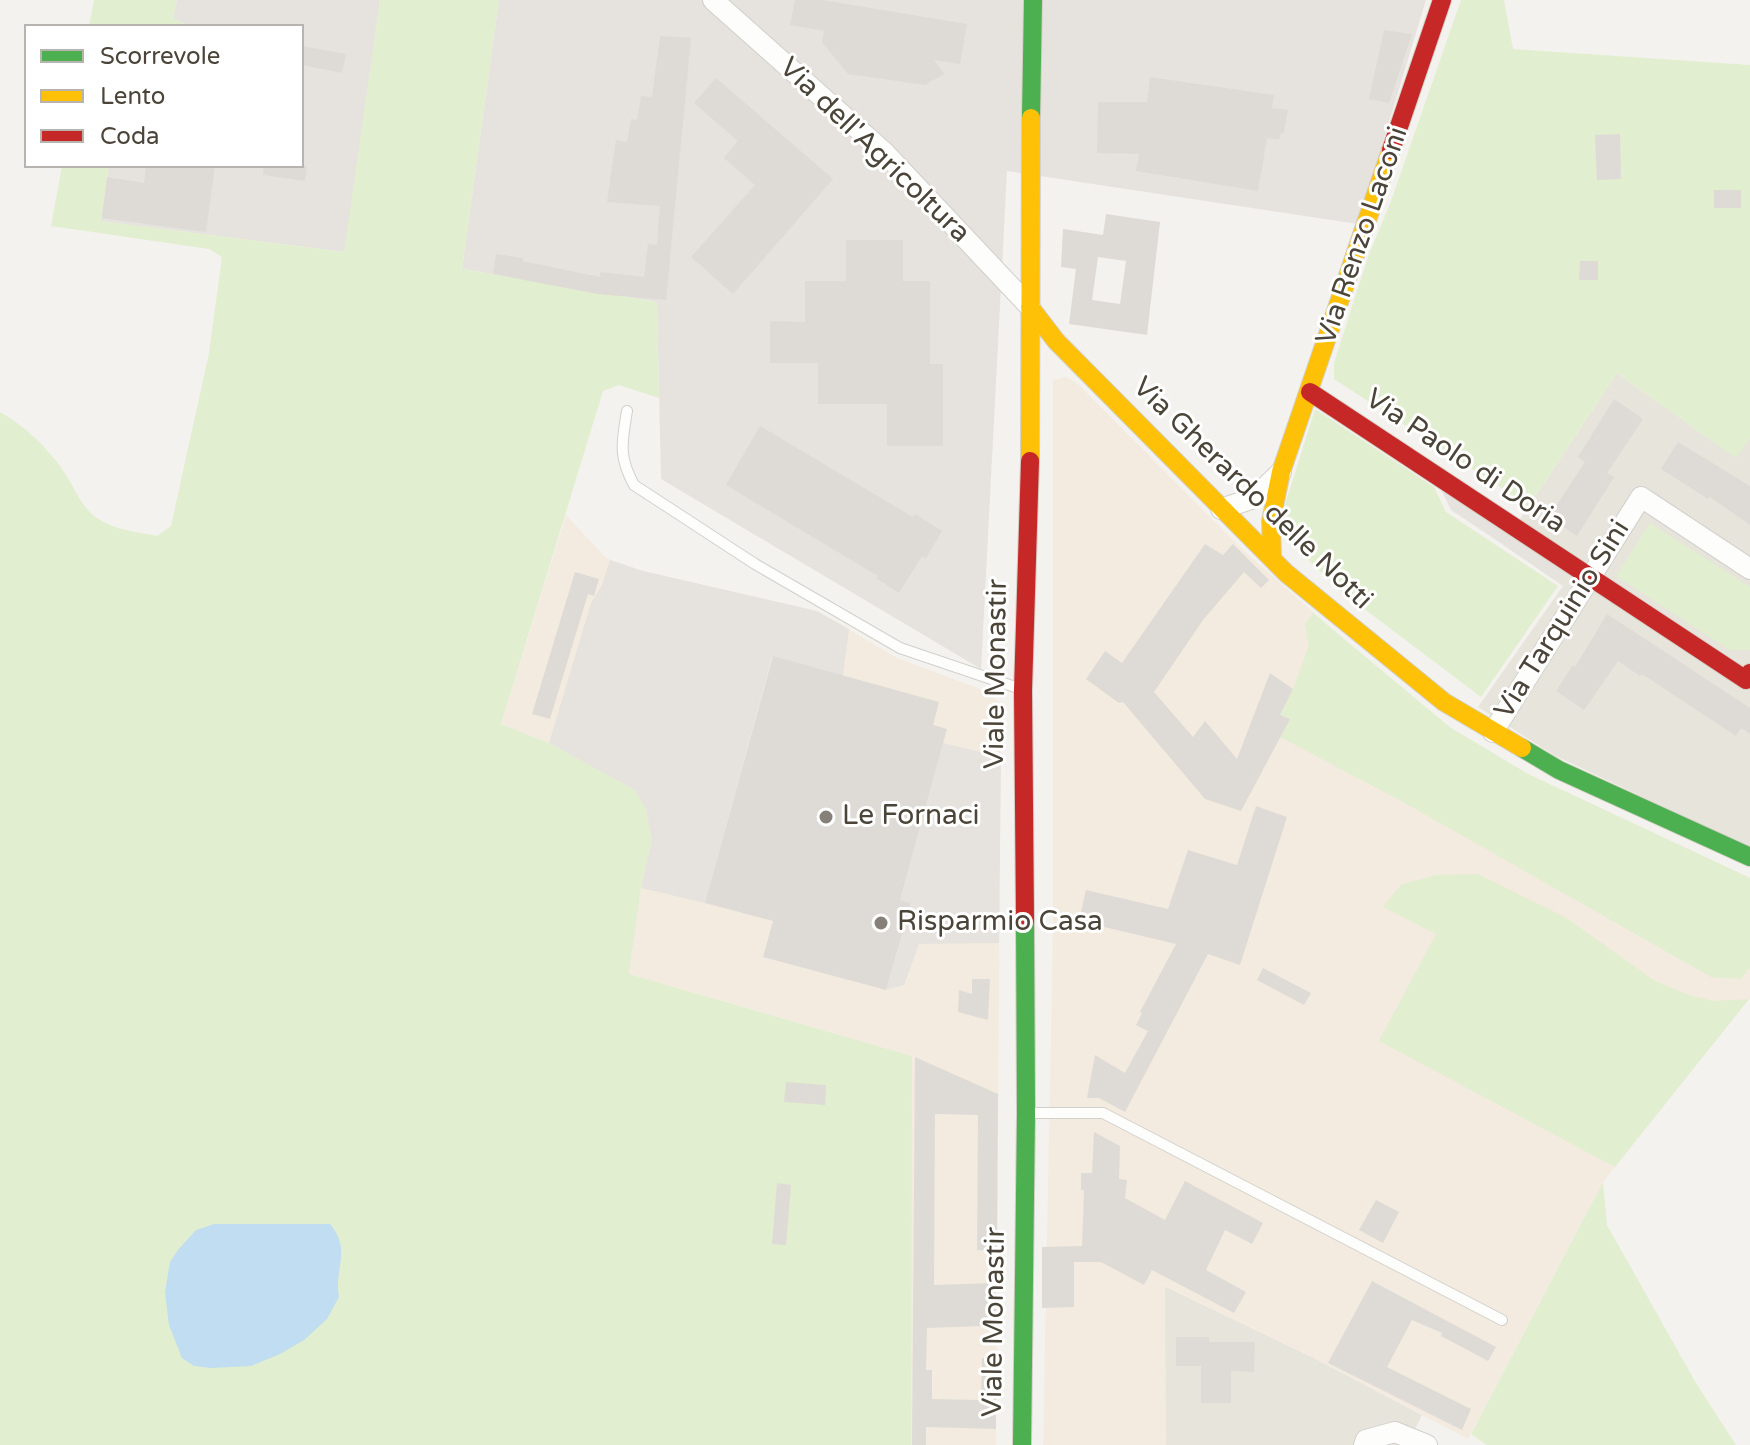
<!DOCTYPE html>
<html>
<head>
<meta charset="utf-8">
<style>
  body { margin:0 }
  #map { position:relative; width:1750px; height:1445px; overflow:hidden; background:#f4f2ee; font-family:"Varela Round",sans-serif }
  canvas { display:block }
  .legend { position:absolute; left:24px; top:24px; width:280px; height:144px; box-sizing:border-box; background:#fff; border:2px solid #b7b4b0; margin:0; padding:10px 14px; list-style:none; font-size:24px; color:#4b4439 }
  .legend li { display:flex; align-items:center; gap:16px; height:40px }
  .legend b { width:40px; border:2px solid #b7b4b0 }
</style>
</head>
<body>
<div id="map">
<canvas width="1750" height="1445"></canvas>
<ul class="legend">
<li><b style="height:10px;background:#4caf50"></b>Scorrevole</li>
<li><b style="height:10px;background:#ffc107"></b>Lento</li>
<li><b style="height:10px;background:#c62828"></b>Coda</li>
</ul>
</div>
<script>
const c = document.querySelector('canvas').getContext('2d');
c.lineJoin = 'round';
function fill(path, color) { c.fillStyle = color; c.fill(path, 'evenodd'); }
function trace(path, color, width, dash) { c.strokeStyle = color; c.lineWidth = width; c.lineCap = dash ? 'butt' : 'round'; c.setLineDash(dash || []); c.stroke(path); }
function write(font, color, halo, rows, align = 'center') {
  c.font = font + ' "Varela Round",sans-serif'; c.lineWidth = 6; c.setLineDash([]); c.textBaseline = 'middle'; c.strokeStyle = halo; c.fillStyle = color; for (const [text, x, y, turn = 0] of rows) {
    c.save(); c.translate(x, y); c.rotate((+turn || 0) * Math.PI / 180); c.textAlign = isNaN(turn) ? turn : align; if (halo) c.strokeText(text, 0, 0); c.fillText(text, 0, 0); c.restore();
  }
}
fill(new Path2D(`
  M1617 373 1735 457 1750 437V848L1554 755 1478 707 1563 586 1503 545Z
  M1164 1286 1314 1358 1422 1415 1407 1445H1166Z`), '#e7e4dc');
fill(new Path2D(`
  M1066 377 1077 383 1239 546 1361 655 1451 728 1528 774 1750 878V998L1603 1182 1468 1439 1314 1358 1165 1286 1166 1445H1043L1053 926V380Z
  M566 515 606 558 643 571 817 611 897 658 975 687 993 696 1001 704 996 1445H907L912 1056 629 974 641 888 652 840 635 790 549 743 501 724Z`), '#f3ebdf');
fill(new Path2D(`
  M177 0H380L345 252 100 221 109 166H302V26H188L173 18Z
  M499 0H1426L1358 224 1007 171 981 669 661 479 657 302 462 269Z`), '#e6e2de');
fill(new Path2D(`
  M94 0H177L173 18 188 26H89Z
  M380 0H499L462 269 657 302 659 398 619 385 603 391 501 724 549 743 613 777 635 790 646 809 652 840 641 888 629 974 912 1056 911 1445H0V412C25 426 48 448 64 472 74 487 82 508 97 518 114 530 137 532 157 536L171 526 209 353 222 257 209 249 51 226 62 166H109L101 221 344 252Z
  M1461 0H1504L1513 49 1750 65V437L1736 458 1617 373 1527 509 1506 491 1334 379V363L1368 257 1391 201Z
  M1315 409 1434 487 1446 512 1558 586 1481 697 1338 589 1281 533 1279 524Z
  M1650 523 1750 587V650H1730L1616 576Z
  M1313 613 1451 728 1528 774 1750 878V968L1740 979 1711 977 1405 803 1280 737 1290 719 1280 715 1293 689 1309 645 1305 624Z
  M1478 874 1565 917 1655 981 1689 995 1713 1001 1749 999 1615 1167 1379 1041 1436 934 1383 907 1402 884 1437 875Z
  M1603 1182 1607 1225 1696 1383 1736 1445H1487L1471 1434Z`), '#e1eecf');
fill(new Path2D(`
  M1439 485 1564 568 1556 580 1451 510Z
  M610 560 643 571 817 611 849 629 843 676 772 657 705 903 641 888 652 840 646 809 635 790 549 743 591 603 602 585Z
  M943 743 1001 757 999 943 919 944 904 985 886 990 911 903 900 900Z`), '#e6e3df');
fill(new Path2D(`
  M214 1224H330C352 1250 334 1268 339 1297L327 1319 304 1340 280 1354 251 1366 211 1368 194 1366 182 1358 169 1325 165 1292 170 1262 178 1250 196 1230Z`), '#c0ddf1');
fill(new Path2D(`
  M795 0H822L967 24 960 64 934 60 944 74 925 85 848 74 822 42 824 31 790 25Z
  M1384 30 1412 34 1389 103 1369 99Z
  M660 36 691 38 666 300 598 294 493 274 496 254 523 258V261L600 277V272L644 277 648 244 657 245 660 206 607 202 616 140 627 142 631 119 637 120 641 96 652 97Z
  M302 46 346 54 342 73 302 65Z
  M1150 77 1274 95 1272 108 1288 110 1284 133H1281L1279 140 1267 138 1258 191 1136 171 1139 154 1097 153 1098 102H1147Z
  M716 78 833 179 733 294 691 257 755 185 724 158 738 141 694 103Z
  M1620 134 1621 179 1597 180 1595 135Z
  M146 166H215L206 232 102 218 107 177 144 183Z
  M263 166H307L305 181 263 175Z
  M1714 190H1741V208H1714Z
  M1106 214 1160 222 1147 335 1069 324 1076 269 1061 267 1063 229 1103 235ZM1098 257 1126 261 1120 304 1092 300Z
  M846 240H903V281H930V364H943V446H887V404H818V363H770V321L805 322V281H846Z
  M1580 261H1598V280H1579Z
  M1614 399 1643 419 1607 473 1614 477 1577 536 1549 517 1585 462 1578 457Z
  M760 426 913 517 915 514 942 531 926 558 922 556 899 593 876 578 878 576 726 485Z
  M1678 442 1750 486V525L1710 497 1708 499 1661 469Z
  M1205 544 1223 555 1233 544 1269 580 1261 588 1244 572 1203 620 1154 692 1193 737 1205 721 1237 759 1270 673 1293 689 1280 715 1290 719 1241 811 1205 799 1123 702 1119 703 1086 679 1105 651 1122 663Z
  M575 572 599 579 594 596 588 594 550 719 532 714Z
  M1607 614 1750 708V734L1741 728 1736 736 1642 674 1640 676 1618 661 1584 710 1556 691 1573 665 1575 667Z
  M773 656 939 702 933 725 947 729 900 900 911 903 886 990 763 957 773 921 705 903Z
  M1256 806 1287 817 1240 965 1208 954 1125 1112 1099 1098H1087L1095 1055 1125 1073 1148 1031 1136 1025 1142 1013 1140 1012 1176 944 1079 921 1086 890 1168 909 1188 850 1237 865Z
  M1263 968 1311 993 1304 1005 1257 980Z
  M972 979H990L988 1020 958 1012 959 990 972 994Z
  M915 1057 998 1094 997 1251 977 1250 978 1115 935 1114 934 1285 995 1283 996 1319H983V1326L927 1328 926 1370H932V1399L981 1400 982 1358 996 1360V1429L926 1427V1445H912Z
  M786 1082 826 1085 825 1105 784 1102Z
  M1094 1132 1120 1146 1119 1179 1127 1180 1125 1198 1165 1220 1185 1181 1263 1223 1252 1244 1225 1230 1206 1270 1246 1292 1234 1313 1152 1270 1144 1285 1101 1262H1074V1307L1042 1308V1247L1082 1246 1084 1190H1081V1173H1092Z
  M777 1183 791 1185 786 1245 772 1244Z
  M1376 1200 1399 1212 1383 1243 1359 1230Z
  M1372 1281 1496 1347 1488 1361 1441 1336 1442 1333 1412 1320 1387 1367 1471 1409 1462 1430 1328 1363Z
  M1176 1337H1209V1342H1255L1254 1372 1231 1371V1403H1201V1366H1176Z`), '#dedbd6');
const lane = new Path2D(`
  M627 411C622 442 618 456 634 485L755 564 900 648 1021 689
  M1027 1113H1103L1502 1320`);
const street = new Path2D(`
  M713 0 885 153 1030 307
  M1221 509 1254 498 1281 472
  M1493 732 1641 497 1750 569
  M1364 1445 1366 1440 1395 1432 1427 1445`);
const fast = new Path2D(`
  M1031 118 1033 0
  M1522 748 1559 770 1750 857
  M1022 1445 1026 1113 1025 920`);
const slow = new Path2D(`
  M1030 307 1056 341 1286 573 1444 702 1522 748
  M1030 461 1031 118
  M1272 557 1271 521 1281 472 1391 150`);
const jam = new Path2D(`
  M1391 150 1442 0
  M1310 392 1746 680 1750 673
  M1025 920 1023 690 1030 461`);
trace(lane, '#d2d0cb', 12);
trace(street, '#d2d0cb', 22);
trace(fast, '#d3cfc5', 20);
trace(slow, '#d3cfc5', 20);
trace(jam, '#d3cfc5', 20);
trace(lane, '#fdfdfc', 10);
trace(street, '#fdfdfc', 20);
trace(fast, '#4caf50', 18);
trace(slow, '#ffc107', 18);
trace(jam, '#c62828', 18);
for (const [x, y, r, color] of [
  [826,817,8,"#868178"],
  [881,923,8,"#868178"]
]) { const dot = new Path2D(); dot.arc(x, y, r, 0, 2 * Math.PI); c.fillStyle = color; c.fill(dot); trace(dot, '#fff', 3); }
write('28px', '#4b4439', '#fff', [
  ["Via dell'Agricoltura",874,151,44],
  ["Via Renzo Laconi",1363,236,-71],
  ["Via Paolo di Doria",1465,462,34],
  ["Via Gherardo delle Notti",1252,494,44],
  ["Via Tarquinio Sini",1563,620,-58],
  ["Viale Monastir",997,674,-89],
  ["Viale Monastir",995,1322,-89]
]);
write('28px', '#4b4439', '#fff', [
  ["Le Fornaci",842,817],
  ["Risparmio Casa",897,923]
], 'left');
</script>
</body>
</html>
